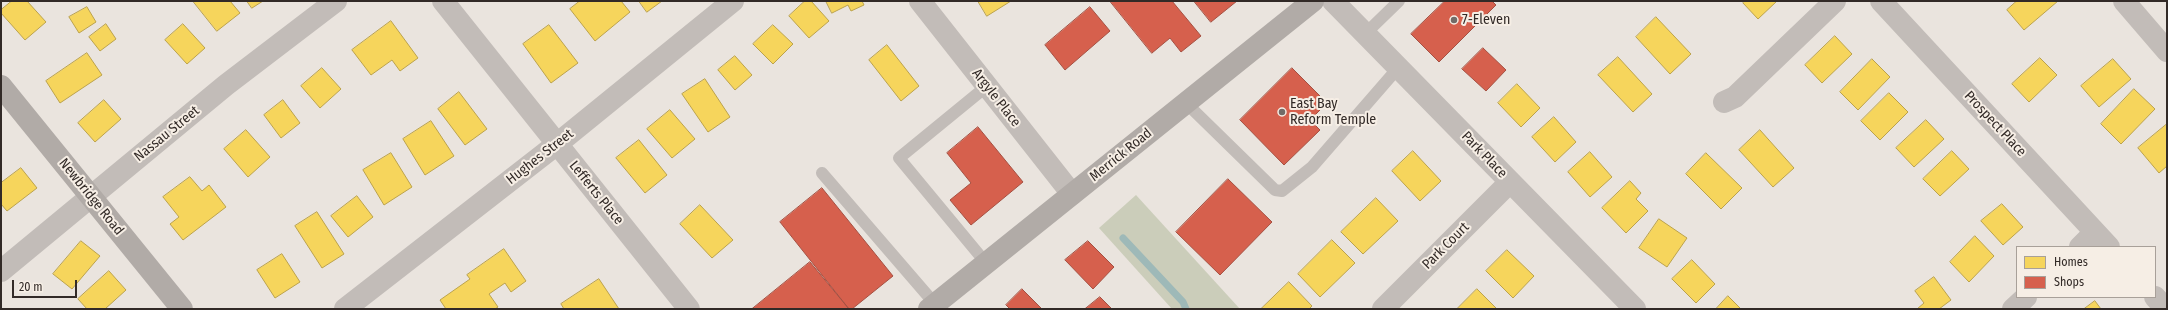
<!DOCTYPE html>
<html>
<head>
<meta charset="utf-8">
<style>
  body { margin:0 }
  #map { position:relative; width:2168px; height:310px; overflow:hidden; background:#eae4de; font-family:"Fira Sans Condensed",sans-serif }
  canvas { display:block }
  .frame { position:absolute; inset:0; border:2px solid #322a27; pointer-events:none }
  .legend { position:absolute; left:2016px; top:246px; width:140px; height:52px; box-sizing:border-box; background:#f6eee5; border:1px solid #a8a099; margin:0; padding:5px 7px; list-style:none; font-size:12px; color:#322a27 }
  .legend li { display:flex; align-items:center; gap:8px; height:20px }
  .legend b { width:20px; border:1px solid #a8a099 }
  .scale { position:absolute; left:12px; top:280px; width:65px; height:18px; box-sizing:border-box; border:2px solid #322a27; border-top:0; padding-left:5px; font-size:12px; line-height:14px; white-space:nowrap; color:#322a27; -webkit-text-stroke:3px #f6eee5; paint-order:stroke }
</style>
</head>
<body>
<div id="map">
<canvas width="2168" height="310"></canvas>
<div class="frame"></div>
<ul class="legend">
<li><b style="height:11px;background:#f6d55c"></b>Homes</li>
<li><b style="height:11px;background:#d6604d"></b>Shops</li>
</ul>
<div class="scale">20 m</div>
</div>
<script>
const c = document.querySelector('canvas').getContext('2d');
c.lineJoin = 'round';
function fill(path, color) { c.fillStyle = color; c.fill(path, 'evenodd'); }
function trace(path, color, width, dash) { c.strokeStyle = color; c.lineWidth = width; c.lineCap = dash ? 'butt' : 'round'; c.setLineDash(dash || []); c.stroke(path); }
function write(font, color, halo, rows, align = 'center') {
  c.font = font + ' "Fira Sans Condensed",sans-serif'; c.lineWidth = 4; c.setLineDash([]); c.textBaseline = 'middle'; c.strokeStyle = halo; c.fillStyle = color; for (const [text, x, y, turn = 0] of rows) {
    c.save(); c.translate(x, y); c.rotate((+turn || 0) * Math.PI / 180); c.textAlign = isNaN(turn) ? turn : align; if (halo) c.strokeText(text, 0, 0); c.fillText(text, 0, 0); c.restore();
  }
}
fill(new Path2D(`
  M1136 195 1240 309H1172L1099 228Z`), '#cbcdba');
const homes = new Path2D(`
  M12 1H27L46 22 25 40 1 13V10Z
  M193 1H230L240 13 217 31Z
  M247 1H263L252 8Z
  M580 1H621L630 12 595 41 570 9Z
  M639 1H662L647 12Z
  M805 1H811L829 21 809 38 789 16Z
  M826 1H862L864 5 851 11 848 5 832 13Z
  M978 1H1011L987 16Z
  M1745 1H1777L1758 19 1743 3Z
  M2017 1H2058L2024 30 2007 10Z
  M87 7 96 22 79 33 69 17Z
  M1656 17 1691 54 1670 74 1636 37Z
  M391 21 418 58 400 71 392 60 371 75 352 50Z
  M106 24 116 39 100 51 89 37Z
  M183 24 205 48 187 64 165 40Z
  M549 25 578 63 551 83 523 44Z
  M773 25 793 44 773 64 753 44Z
  M1835 36 1852 54 1822 83 1805 65Z
  M887 45 919 86 901 101 869 60Z
  M87 53 102 75 60 103 46 81Z
  M735 56 752 75 735 90 718 70Z
  M1618 57 1652 94 1633 112 1598 75Z
  M2040 58 2057 75 2029 102 2012 84Z
  M1872 59 1890 77 1858 110 1840 92Z
  M2113 59 2131 79 2099 107 2081 86Z
  M322 68 341 89 320 108 301 86Z
  M705 79 730 117 708 132 682 94Z
  M1517 84 1540 108 1521 127 1498 103Z
  M2134 89 2155 109 2121 144 2101 124Z
  M459 92 487 129 465 145 438 109Z
  M1889 93 1908 112 1880 140 1861 121Z
  M104 100 121 119 95 142 78 123Z
  M283 100 300 123 281 138 264 115Z
  M670 110 695 139 672 158 647 129Z
  M1554 117 1576 142 1555 162 1532 137Z
  M1926 120 1944 139 1914 167 1896 148Z
  M431 121 454 156 425 175 403 139Z
  M2167 124V166L2159 173 2138 148Z
  M246 130 270 157 248 177 224 149Z
  M1760 130 1794 168 1773 187 1739 150Z
  M639 140 667 175 645 193 616 158Z
  M1413 151 1441 181 1420 201 1392 171Z
  M1952 151 1969 169 1940 196 1923 179Z
  M1590 152 1612 177 1590 197 1568 172Z
  M391 153 412 187 384 205 363 170Z
  M1706 153 1742 188 1721 209 1686 174Z
  M21 168 37 188 7 211 1 204V183Z
  M190 177 202 191 209 185 226 207 183 240 170 224 179 217 163 197Z
  M1630 181 1641 193 1636 199 1648 211 1626 233 1602 208Z
  M357 196 373 217 348 237 331 216Z
  M1376 198 1398 221 1363 254 1341 232Z
  M2002 204 2023 227 2003 245 1981 221Z
  M700 205 733 240 712 258 680 224Z
  M317 212 344 254 322 268 295 226Z
  M1659 219 1687 238 1667 267 1639 248Z
  M1975 236 1994 256 1969 282 1950 262Z
  M1332 240 1355 263 1320 297 1298 274Z
  M81 241 100 256 72 289 53 274Z
  M504 249 526 281 511 292 505 283 489 294 498 307 495 309H446L440 300 470 279 467 275Z
  M1507 250 1534 276 1513 298 1486 271Z
  M282 254 300 282 275 298 257 270Z
  M1692 260 1715 284 1696 303 1672 279Z
  M109 271 126 290 105 309H87L78 299Z
  M1934 277 1951 300 1939 309H1917L1924 303 1915 291Z
  M599 279 619 309H564L561 304Z
  M1289 282 1312 306 1309 309H1261Z
  M1477 289 1497 309H1457Z
  M1728 296 1741 309H1716Z
  M2095 301 2101 309H2084Z`);
fill(homes, '#f6d55c');
trace(homes, '#bba24c', 1);
const shops = new Path2D(`
  M1110 1H1172L1201 36 1181 52 1170 38 1152 53Z
  M1194 1H1237L1211 22Z
  M1445 1H1492L1496 5 1439 62 1411 34Z
  M1090 7 1110 31 1065 70 1045 45Z
  M1483 48 1506 70 1486 91 1462 69Z
  M1292 68 1327 103 1310 120 1320 130 1284 165 1240 120Z
  M978 127 1023 182 971 225 950 200 971 183 947 153Z
  M1228 179 1272 222 1220 275 1176 232Z
  M822 188 893 276 852 309H849L780 222Z
  M1088 241 1114 267 1093 289 1065 260Z
  M810 262 849 309H752Z
  M1022 289 1042 309H1010L1006 305Z
  M1100 297 1112 309H1085Z`);
fill(shops, '#d6604d');
trace(shops, '#a55042', 1);
trace(new Path2D(`
  M1123 238 1183 302 1186 309`), '#9eb9b8', 7);
trace(new Path2D(`
  M1365 34 1399 1
  M1186 103 1275 190 1282 191 1312 167 1398 68
  M822 173 935 304
  M986 263 899 158 987 86`), '#c2bcb8', 12);
trace(new Path2D(`
  M443 1 689 309
  M920 1 1072 194
  M1333 1 1635 309
  M1881 1 2109 247
  M2124 1 2167 51
  M1724 102 1735 97 1835 1
  M2080 247 2095 232
  M1 271 226 85 336 1
  M2155 297 2166 309
  M345 309 557 144 733 1
  M1383 309 1510 182
  M2013 309 2026 297`), '#c2bcb8', 22);
trace(new Path2D(`
  M1 86 182 309
  M929 309 1313 1`), '#b1aba7', 22);
for (const [x, y, r, color] of [
  [1454,20,4,"#726b67"],
  [1282,112,4,"#726b67"]
]) { const dot = new Path2D(); dot.arc(x, y, r, 0, 2 * Math.PI); c.fillStyle = color; c.fill(dot); trace(dot, '#f6eee5', 1.5); }
write('14px', '#322a27', '#f6eee5', [
  ["7-Eleven",1462,20],
  ["East Bay",1290,104],
  ["Reform Temple",1290,120]
], 'left');
write('14px', '#322a27', '#f6eee5', [
  ["Argyle Place",996,98,52],
  ["Prospect Place",1995,124,47],
  ["Nassau Street",167,134,-39],
  ["Merrick Road",1121,155,-39],
  ["Park Place",1484,155,46],
  ["Hughes Street",540,157,-38],
  ["Lefferts Place",596,193,51],
  ["Newbridge Road",91,197,51],
  ["Park Court",1446,246,-45]
]);
</script>
</body>
</html>
